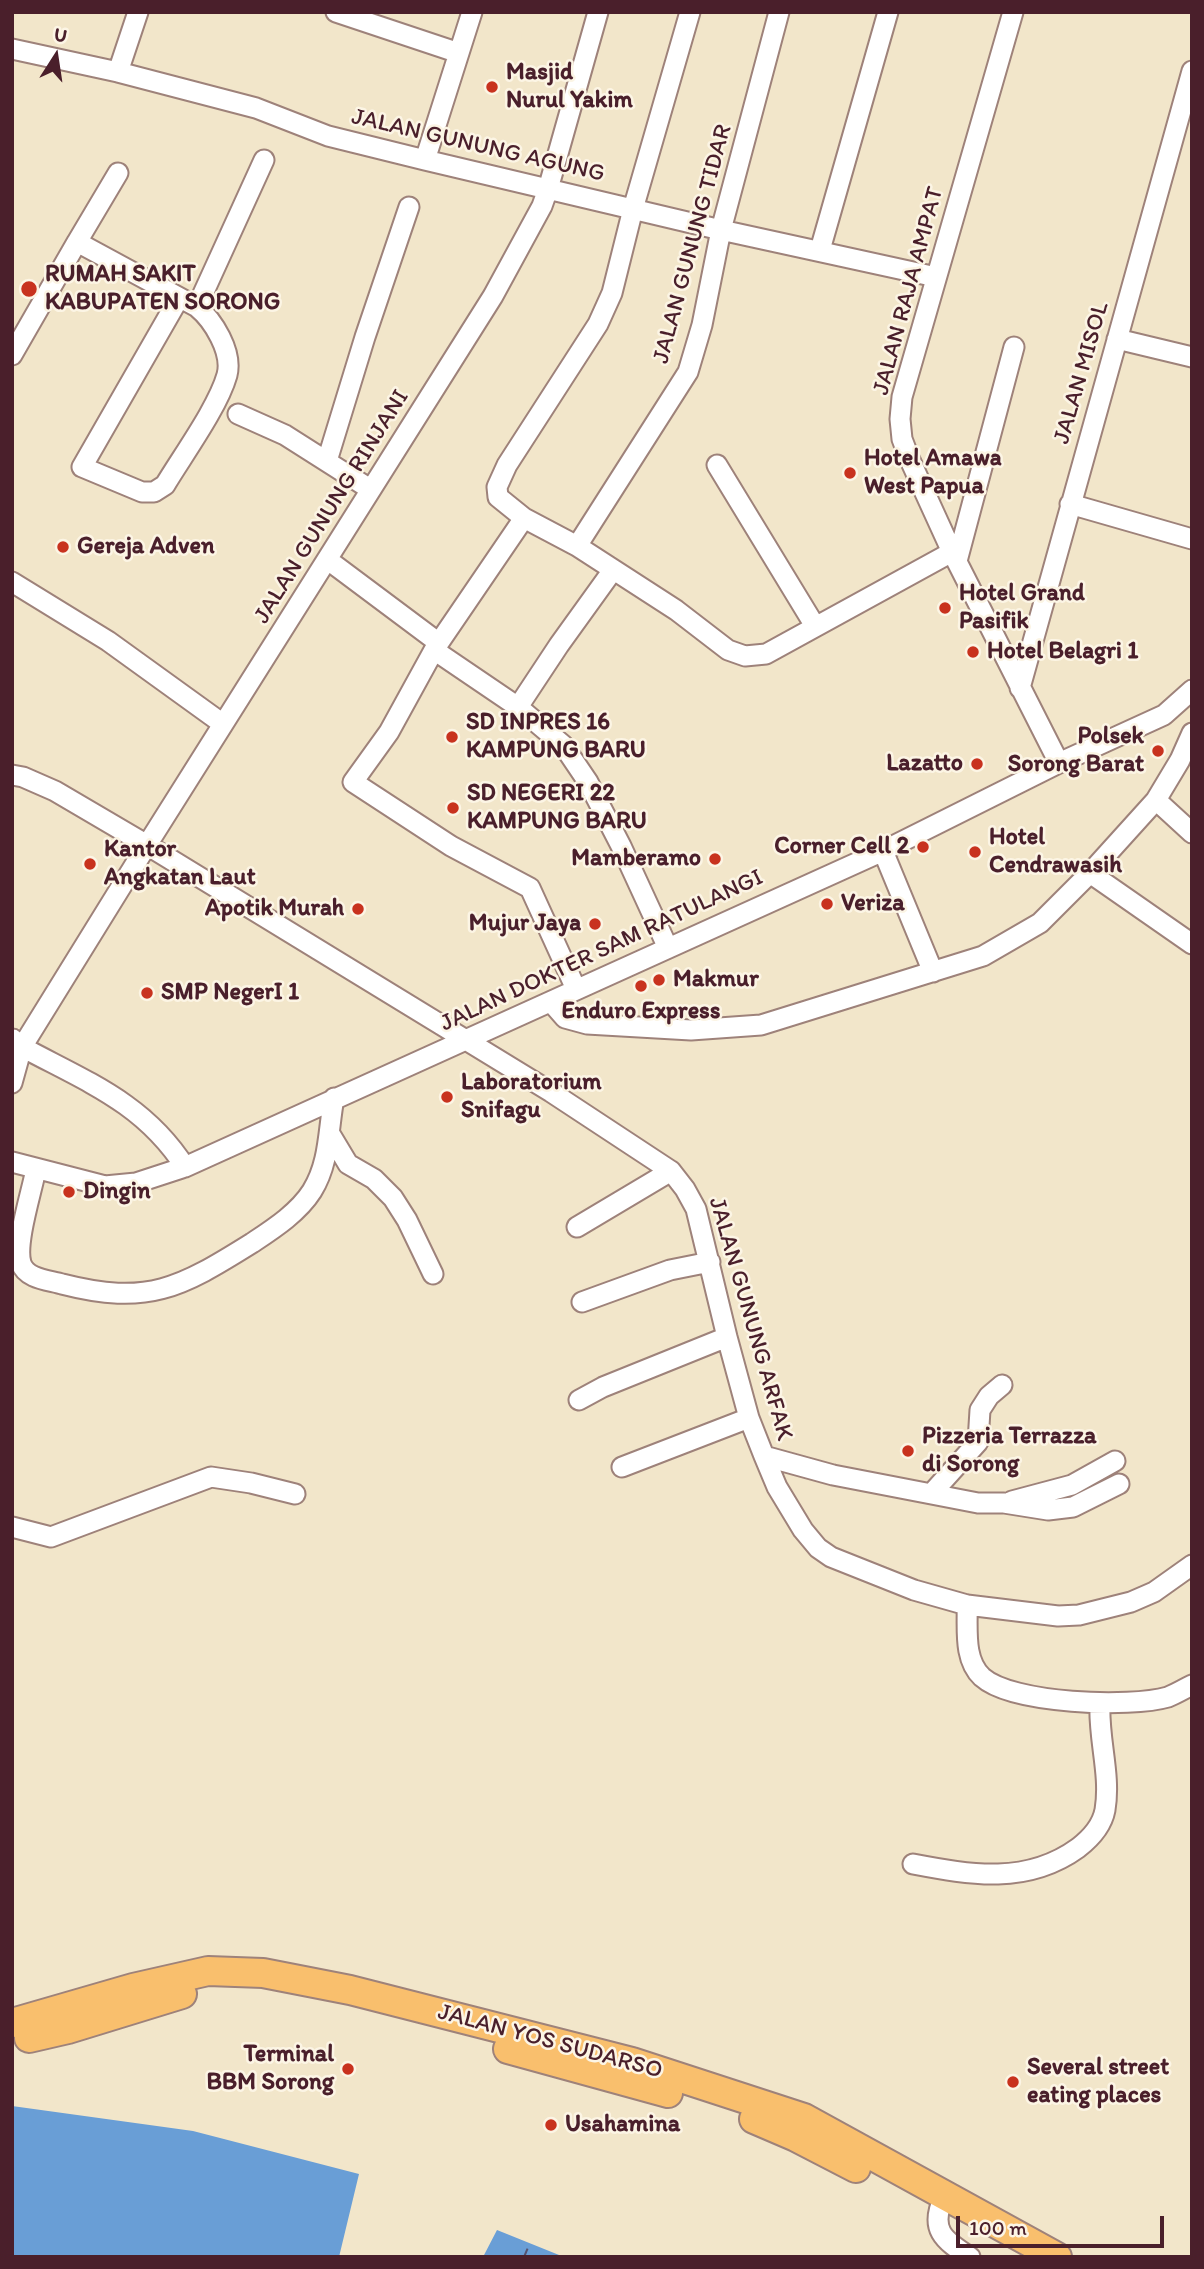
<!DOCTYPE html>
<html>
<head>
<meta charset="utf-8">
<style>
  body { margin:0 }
  #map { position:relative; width:1204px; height:2269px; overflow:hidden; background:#f2e6ca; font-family:Itim,sans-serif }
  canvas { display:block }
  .frame { position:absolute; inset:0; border:14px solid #4a1f2b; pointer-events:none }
  .north { position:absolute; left:21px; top:21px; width:70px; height:70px; -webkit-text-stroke:5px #fcf5e5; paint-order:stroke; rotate:12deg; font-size:19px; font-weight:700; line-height:28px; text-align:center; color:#4a1f2b }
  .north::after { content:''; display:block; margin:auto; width:24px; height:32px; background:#4a1f2b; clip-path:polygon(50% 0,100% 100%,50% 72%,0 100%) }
  .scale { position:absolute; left:956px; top:2216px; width:208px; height:32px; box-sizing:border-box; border:4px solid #4a1f2b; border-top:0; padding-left:9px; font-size:21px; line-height:24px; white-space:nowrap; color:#4a1f2b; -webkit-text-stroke:5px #fcf5e5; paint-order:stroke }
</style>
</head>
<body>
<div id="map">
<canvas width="1204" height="2269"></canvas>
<div class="frame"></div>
<div class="north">U</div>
<div class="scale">100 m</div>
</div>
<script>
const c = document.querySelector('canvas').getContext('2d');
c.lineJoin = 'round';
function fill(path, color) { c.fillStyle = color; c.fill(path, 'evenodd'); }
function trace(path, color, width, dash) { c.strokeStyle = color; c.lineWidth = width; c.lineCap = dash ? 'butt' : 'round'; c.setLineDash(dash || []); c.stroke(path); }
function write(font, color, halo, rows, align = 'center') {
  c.font = font + ' Itim,sans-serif'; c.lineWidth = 5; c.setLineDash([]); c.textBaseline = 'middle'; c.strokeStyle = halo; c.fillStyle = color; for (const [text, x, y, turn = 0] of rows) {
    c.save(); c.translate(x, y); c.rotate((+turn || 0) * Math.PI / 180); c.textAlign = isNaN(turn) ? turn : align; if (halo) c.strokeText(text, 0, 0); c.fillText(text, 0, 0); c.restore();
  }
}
fill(new Path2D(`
  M12 2106 193 2131 359 2174 339 2257H12Z
  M497 2230 564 2257H483Z`), '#699ed6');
trace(new Path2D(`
  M524 2257 530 2243`), '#56526f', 2, [9, 7]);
const minor = new Path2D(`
  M336 12 459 53
  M690 12 633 209 612 293 598 324 507 465 497 487 498 497 524 518 577 546 676 610 728 650 745 656 766 654 952 552
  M1013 12 902 397 900 419 902 439 910 460 952 552 1059 763
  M12 49 118 72 256 108 328 136 425 160 721 230 936 277
  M118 72 138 12
  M425 160 472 12
  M77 242 118 173
  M820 250 888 12
  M197 307 264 160
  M1117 339 1192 357
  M12 355 77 242 197 307C213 320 233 352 227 375 218 407 183 455 165 485L154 492H142L82 467 179 298
  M238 414 285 435 370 489
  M327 461 365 337 409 207
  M717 465 815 626
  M1070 504 1192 539
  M524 518 434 650 389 732 353 782 451 846 530 888 576 989
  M577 546 688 372 702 325 721 230 779 12
  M328 560 439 643
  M957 561 1014 347
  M12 582 108 641 223 724
  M434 650 518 707 563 745 588 782 621 846 668 948
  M1020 688 1192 71
  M518 707 559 645 613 570
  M12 775 23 777 55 791 147 845 551 1092 671 1171 685 1189 696 1209 727 1337 749 1418 764 1456 777 1487 803 1530 818 1548 831 1557 914 1590 967 1605 1058 1616 1079 1615 1131 1602 1154 1592 1192 1565
  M1156 800 1192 833
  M883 851 933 972
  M1090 873 1192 944
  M551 1002 565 1018 587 1024 691 1030 761 1025 983 956 1040 923 1090 873 1156 800 1180 760 1192 733
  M13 1039 22 1047C87 1082 144 1103 185 1167
  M12 1083 22 1047 147 845 493 296 542 206 548 189 598 12
  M330 1134 348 1164 374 1179 393 1198 407 1220 433 1274
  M12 1162 105 1186 136 1183 185 1167 883 851 1059 763 1164 715 1192 690
  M36 1169C32 1191 15 1243 21 1263 26 1279 48 1280 62 1284 148 1306 180 1288 252 1243 273 1229 298 1213 312 1191 330 1162 328 1129 334 1098
  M577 1227 671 1171
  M582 1302 670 1270 710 1262
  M579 1400 603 1387 727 1337
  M764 1456 833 1475 978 1503H1004L1048 1510 1073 1507 1119 1484
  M622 1467 749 1418
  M932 1493 978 1442 980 1410 989 1396 1002 1385
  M1012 1501 1072 1485 1115 1461
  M12 1527 51 1537 211 1477 251 1483 295 1494
  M967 1605C968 1628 963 1659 982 1677 1012 1704 1130 1708 1168 1697 1176 1694 1184 1689 1192 1685
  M913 1864C971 1875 1027 1885 1078 1848 1091 1838 1102 1826 1105 1810 1111 1774 1098 1739 1100 1703
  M944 2197C929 2229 943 2240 970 2257`);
const highway = new Path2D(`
  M12 2023 133 1988 208 1971 263 1973 350 1990 632 2062 804 2118 1057 2257
  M29 2038 68 2029 182 1994
  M508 2049 668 2093
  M754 2119 796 2137 856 2168`);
trace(minor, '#9e827a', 23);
trace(highway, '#9e827a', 32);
trace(minor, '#fff', 19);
trace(highway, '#f9bf6d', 28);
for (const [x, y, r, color] of [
  [492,87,7,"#c8321e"],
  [29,289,9,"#c8321e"],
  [850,473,7,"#c8321e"],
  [63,547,7,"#c8321e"],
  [945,608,7,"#c8321e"],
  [973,652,7,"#c8321e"],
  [452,737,7,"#c8321e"],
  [1158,751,7,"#c8321e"],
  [977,764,7,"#c8321e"],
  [453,808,7,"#c8321e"],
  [923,847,7,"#c8321e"],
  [975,852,7,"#c8321e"],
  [715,859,7,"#c8321e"],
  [90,864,7,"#c8321e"],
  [827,904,7,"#c8321e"],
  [358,909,7,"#c8321e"],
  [595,924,7,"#c8321e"],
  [659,980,7,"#c8321e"],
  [641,986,7,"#c8321e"],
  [147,993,7,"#c8321e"],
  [447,1097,7,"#c8321e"],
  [69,1192,7,"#c8321e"],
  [908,1451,7,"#c8321e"],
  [348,2069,7,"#c8321e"],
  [1013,2082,7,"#c8321e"],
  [551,2125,7,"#c8321e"]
]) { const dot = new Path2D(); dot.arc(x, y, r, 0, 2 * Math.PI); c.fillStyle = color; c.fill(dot); trace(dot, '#fcf5e5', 2.5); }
write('bold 24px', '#4a1f2b', '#fcf5e5', [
  ["Masjid",506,73],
  ["Nurul Yakim",506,101],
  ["RUMAH SAKIT",45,275],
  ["KABUPATEN SORONG",45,303],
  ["Hotel Amawa",864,459],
  ["West Papua",864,487],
  ["Gereja Adven",77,547],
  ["Hotel Grand",959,594],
  ["Pasifik",959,622],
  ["Hotel Belagri 1",987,652],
  ["SD INPRES 16",466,723],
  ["KAMPUNG BARU",466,751],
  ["Polsek",1144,737,"right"],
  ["Sorong Barat",1144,765,"right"],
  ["Lazatto",963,764,"right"],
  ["SD NEGERI 22",467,794],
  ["KAMPUNG BARU",467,822],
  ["Hotel",989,838],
  ["Cendrawasih",989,866],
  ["Corner Cell 2",909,847,"right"],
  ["Kantor",104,850],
  ["Angkatan Laut",104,878],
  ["Mamberamo",701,859,"right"],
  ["Veriza",841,904],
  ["Apotik Murah",344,909,"right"],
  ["Mujur Jaya",581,924,"right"],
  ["Makmur",673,980],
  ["SMP NegerI 1",161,993],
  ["Enduro Express",641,1012,"center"],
  ["Laboratorium",461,1083],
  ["Snifagu",461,1111],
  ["Dingin",83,1192],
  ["Pizzeria Terrazza",922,1437],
  ["di Sorong",922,1465],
  ["Terminal",334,2055,"right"],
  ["BBM Sorong",334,2083,"right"],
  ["Several street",1027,2068],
  ["eating places",1027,2096],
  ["Usahamina",565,2125]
], 'left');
write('24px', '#4a1f2b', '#fcf5e5', [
  ["JALAN GUNUNG AGUNG",478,146,13],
  ["JALAN GUNUNG TIDAR",693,244,-75],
  ["JALAN RAJA AMPAT",909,291,-75],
  ["JALAN MISOL",1082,373,-74],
  ["JALAN GUNUNG RINJANI",332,507,-58],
  ["JALAN DOKTER SAM RATULANGI",602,951,-25],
  ["JALAN GUNUNG ARFAK",750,1319,74],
  ["JALAN YOS SUDARSO",550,2042,15]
]);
</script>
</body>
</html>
